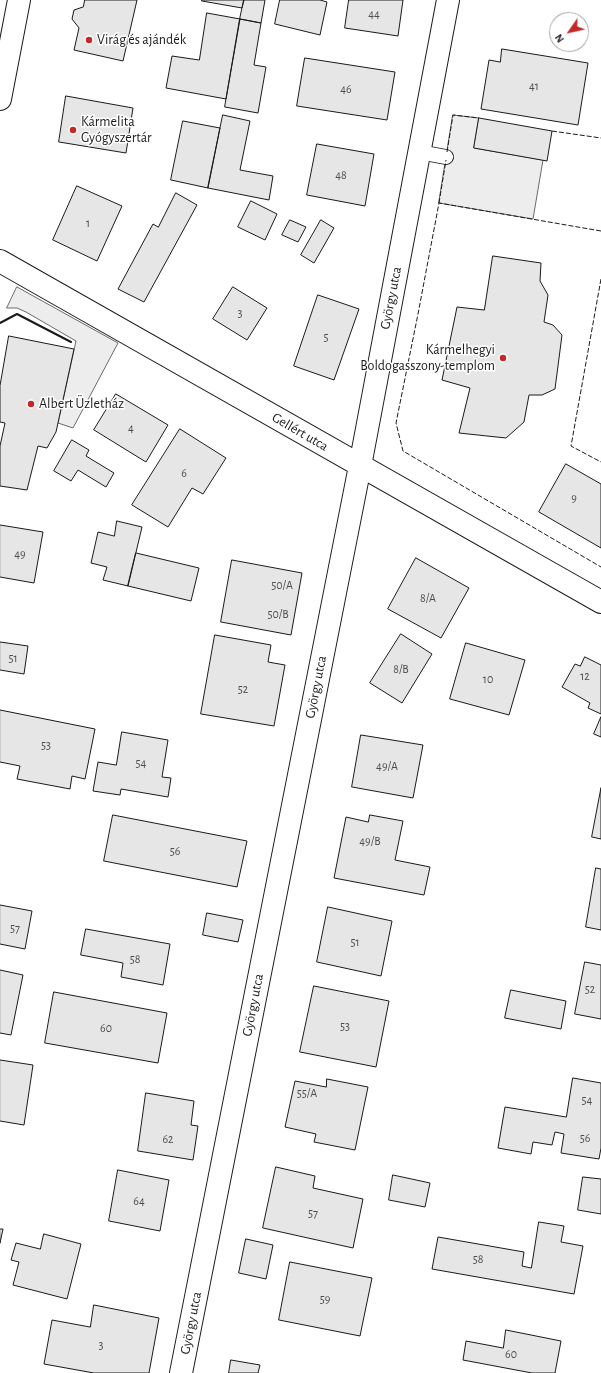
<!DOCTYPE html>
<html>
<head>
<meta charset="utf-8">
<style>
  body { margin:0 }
  #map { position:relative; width:601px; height:1373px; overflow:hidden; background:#fff; font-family:"Alegreya Sans",sans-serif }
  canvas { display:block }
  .north { position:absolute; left:549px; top:12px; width:40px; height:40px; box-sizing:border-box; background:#fff; border:1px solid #a3a3a3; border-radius:50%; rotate:236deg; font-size:11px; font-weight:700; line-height:16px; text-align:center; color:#1a1a1a }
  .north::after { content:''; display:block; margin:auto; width:14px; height:18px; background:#c62828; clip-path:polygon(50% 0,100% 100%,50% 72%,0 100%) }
</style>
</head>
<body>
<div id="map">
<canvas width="601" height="1373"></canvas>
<div class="north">N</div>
</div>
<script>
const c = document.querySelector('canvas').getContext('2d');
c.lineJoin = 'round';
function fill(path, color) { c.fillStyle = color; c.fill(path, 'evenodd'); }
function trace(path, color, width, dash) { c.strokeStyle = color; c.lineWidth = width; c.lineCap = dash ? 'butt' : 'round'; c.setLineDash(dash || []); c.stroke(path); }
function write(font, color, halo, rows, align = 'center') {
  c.font = font + ' "Alegreya Sans",sans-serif'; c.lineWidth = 3; c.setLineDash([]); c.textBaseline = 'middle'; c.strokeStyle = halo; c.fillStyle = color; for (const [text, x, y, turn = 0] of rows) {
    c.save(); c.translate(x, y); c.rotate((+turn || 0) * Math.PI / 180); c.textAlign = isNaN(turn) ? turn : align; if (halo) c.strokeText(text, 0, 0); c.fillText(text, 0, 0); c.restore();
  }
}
const parking = new Path2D(`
  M453 115 479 118 474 148 543 160 533 219 439 203Z
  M17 287 118 343 73 428 58 423 76 341 26 312 17 308H7Z`);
fill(parking, '#ededed');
trace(parking, '#6a6a6a', 1);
const building = new Path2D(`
  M85 0H137L123 61 74 50 79 28 72 19 74 10 83 7Z
  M202 0H244L242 8 202 1Z
  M244 0H265L261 23 240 19Z
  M280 0H320L327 2 320 35 275 24Z
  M349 0H403L398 36 345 28Z
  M207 13 240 19 226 99 166 88 172 56 199 60Z
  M240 19 261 23 254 65 266 67 258 113 225 107Z
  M502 49 588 63 578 125 481 109 489 60 500 62Z
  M305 58 395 72 387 120 297 106Z
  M66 96 133 108 126 153 59 142Z
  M223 115 250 121 240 170 273 176 269 200 208 188Z
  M479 118 552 131 547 161 474 148Z
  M183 121 220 128 208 188 171 180Z
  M317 144 374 154 365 206 307 195Z
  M77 186 122 206 97 261 53 240Z
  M176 193 197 205 144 302 118 289 153 224 158 227Z
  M251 201 277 214 265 240 238 227Z
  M290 220 306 227 298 242 282 235Z
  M321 220 334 228 314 263 301 255Z
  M493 256 541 263 540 281 548 295 544 322 553 325 562 335 555 389 542 395H529L524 422 506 438 459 433 470 388 442 380 457 307 484 310Z
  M233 287 267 308 247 340 213 319Z
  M318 295 359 309 334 380 294 366Z
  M9 336 74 349 56 432 47 448 38 446 27 490 0 486V446L5 423 0 422V386Z
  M116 394 168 425 146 462 94 430Z
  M180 429 226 458 203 494 192 488 168 527 132 505Z
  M72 440 89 450 86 456 114 473 106 487 78 470 71 481 54 471Z
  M566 464 601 484V548L539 512Z
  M117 521 142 527 128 586 103 580 107 567 91 563 98 532 114 536Z
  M0 525 43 532 34 583 0 577Z
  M136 553 199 568 191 601 128 586Z
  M416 558 469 588 441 638 388 609Z
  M232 560 302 573 291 635 221 622Z
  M401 634 432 654 402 703 370 683Z
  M215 635 271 645 268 662 285 665 274 726 201 714Z
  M0 642 28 646 24 674 0 670Z
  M466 643 525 660 509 715 450 699Z
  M585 657 601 665V714L588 708 590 703 562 687 575 664 580 666Z
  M0 710 95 729 85 779 72 776 70 789 17 779 20 766 0 762Z
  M601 717V737L594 734Z
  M122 732 168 740 162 777 171 778 168 797 121 789 120 795 93 791 98 762 116 765Z
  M361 735 423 745 413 798 352 787Z
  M601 788V839L592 837Z
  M113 815 247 841 237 887 104 861Z
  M370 815 403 821 395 860 430 867 424 895 334 878 346 817 368 822Z
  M596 868 601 869V930L586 927Z
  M0 905 32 911 25 949 0 944Z
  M328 907 392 921 381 976 317 962Z
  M207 913 243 920 238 942 203 935Z
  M86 929 170 944 163 985 121 977 123 963 81 955Z
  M585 962 601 965V1019L575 1014Z
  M0 970 23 975 11 1035 0 1033Z
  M314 986 389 1001 376 1067 300 1052Z
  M511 990 566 1001 561 1029 505 1018Z
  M54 992 167 1013 158 1063 45 1043Z
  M0 1060 33 1065 24 1125 0 1121Z
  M573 1078 601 1083V1148L599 1159 561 1153 564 1134 555 1132 552 1145 533 1142 531 1154 498 1148 505 1107 566 1117Z
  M327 1079 368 1087 355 1150 314 1142 316 1134 285 1127 295 1081 326 1087Z
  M146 1093 194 1101 191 1125 198 1126 193 1160 138 1151Z
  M276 1167 315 1176 313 1188 363 1199 353 1248 263 1228Z
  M118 1170 169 1180 160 1231 109 1221Z
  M393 1175 430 1183 425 1207 389 1200Z
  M583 1177 601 1179V1214L578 1210Z
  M539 1222 564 1226 561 1242 583 1246 574 1294 432 1269 438 1237 524 1252 522 1266 531 1268Z
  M0 1229H3L0 1243Z
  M44 1234 81 1244 67 1299 13 1285 19 1262 11 1260 16 1243 40 1249Z
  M246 1239 273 1245 266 1279 239 1273Z
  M290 1262 372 1278 360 1336 279 1320Z
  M94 1305 159 1318 149 1373H94L44 1364 52 1320 90 1327Z
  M506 1330 561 1341 555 1373H532L463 1360 466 1341 503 1348Z
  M231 1360 260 1365 258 1373H229Z`);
fill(building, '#e6e6e6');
trace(building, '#1a1a1a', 1);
const service = new Path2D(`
  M419 152 446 157`);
const minor = new Path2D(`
  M0 261 601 602
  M181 1373 360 466 448 0`);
const secondary = new Path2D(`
  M0 99 19 0`);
trace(service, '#1a1a1a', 16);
trace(minor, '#1a1a1a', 24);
trace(secondary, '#1a1a1a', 24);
trace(service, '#fff', 14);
trace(minor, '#fff', 22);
trace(secondary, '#fff', 22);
trace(new Path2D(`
  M552 131 601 138
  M447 152 453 115 479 118
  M439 203 446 160
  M601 231 439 203 418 314 396 423 403 451 601 567
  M601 279 571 446 601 462`), '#1a1a1a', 1, [5, 2]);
trace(new Path2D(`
  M0 323 17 314 71 342`), '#1a1a1a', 2);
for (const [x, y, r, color] of [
  [89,40,4,"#c62828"],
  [73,130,4,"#c62828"],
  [503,358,4,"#c62828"],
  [31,404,4,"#c62828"]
]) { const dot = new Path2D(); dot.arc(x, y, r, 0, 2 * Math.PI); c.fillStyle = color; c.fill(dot); trace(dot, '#fff', 1.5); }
write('12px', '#4d4d4d', null, [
  ["44",374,14],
  ["41",534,86],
  ["46",346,89],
  ["48",341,175],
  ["1",88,223],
  ["3",240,313],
  ["5",326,337],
  ["4",131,428],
  ["6",184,473],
  ["9",574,498],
  ["49",20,554],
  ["50/A",282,585],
  ["8/A",428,598],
  ["50/B",278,614],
  ["51",13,658],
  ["8/B",401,669],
  ["12",585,676],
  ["10",488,679],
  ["52",243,689],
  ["53",46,745],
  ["54",141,763],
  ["49/A",387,766],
  ["49/B",370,841],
  ["56",175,851],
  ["57",15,928],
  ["51",355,942],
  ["58",135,959],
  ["52",590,989],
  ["53",345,1026],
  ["60",106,1028],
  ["55/A",307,1093],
  ["54",587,1100],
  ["56",585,1138],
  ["62",168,1139],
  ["64",139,1201],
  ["57",313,1213],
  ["58",478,1259],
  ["59",325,1299],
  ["3",101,1345],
  ["60",511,1354]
]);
write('14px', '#1a1a1a', '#fff', [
  ["Virág és ajándék",97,40],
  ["Kármelita",81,122],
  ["Gyógyszertár",81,138],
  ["Kármelhegyi",495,350,"right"],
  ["Boldogasszony-templom",495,366,"right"],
  ["Albert Üzletház",39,404]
], 'left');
write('14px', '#1a1a1a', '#fff', [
  ["György utca",391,298,-79],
  ["Gellért utca",300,432,30],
  ["György utca",316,687,-79],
  ["György utca",253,1005,-79],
  ["György utca",191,1323,-79]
]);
</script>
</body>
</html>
